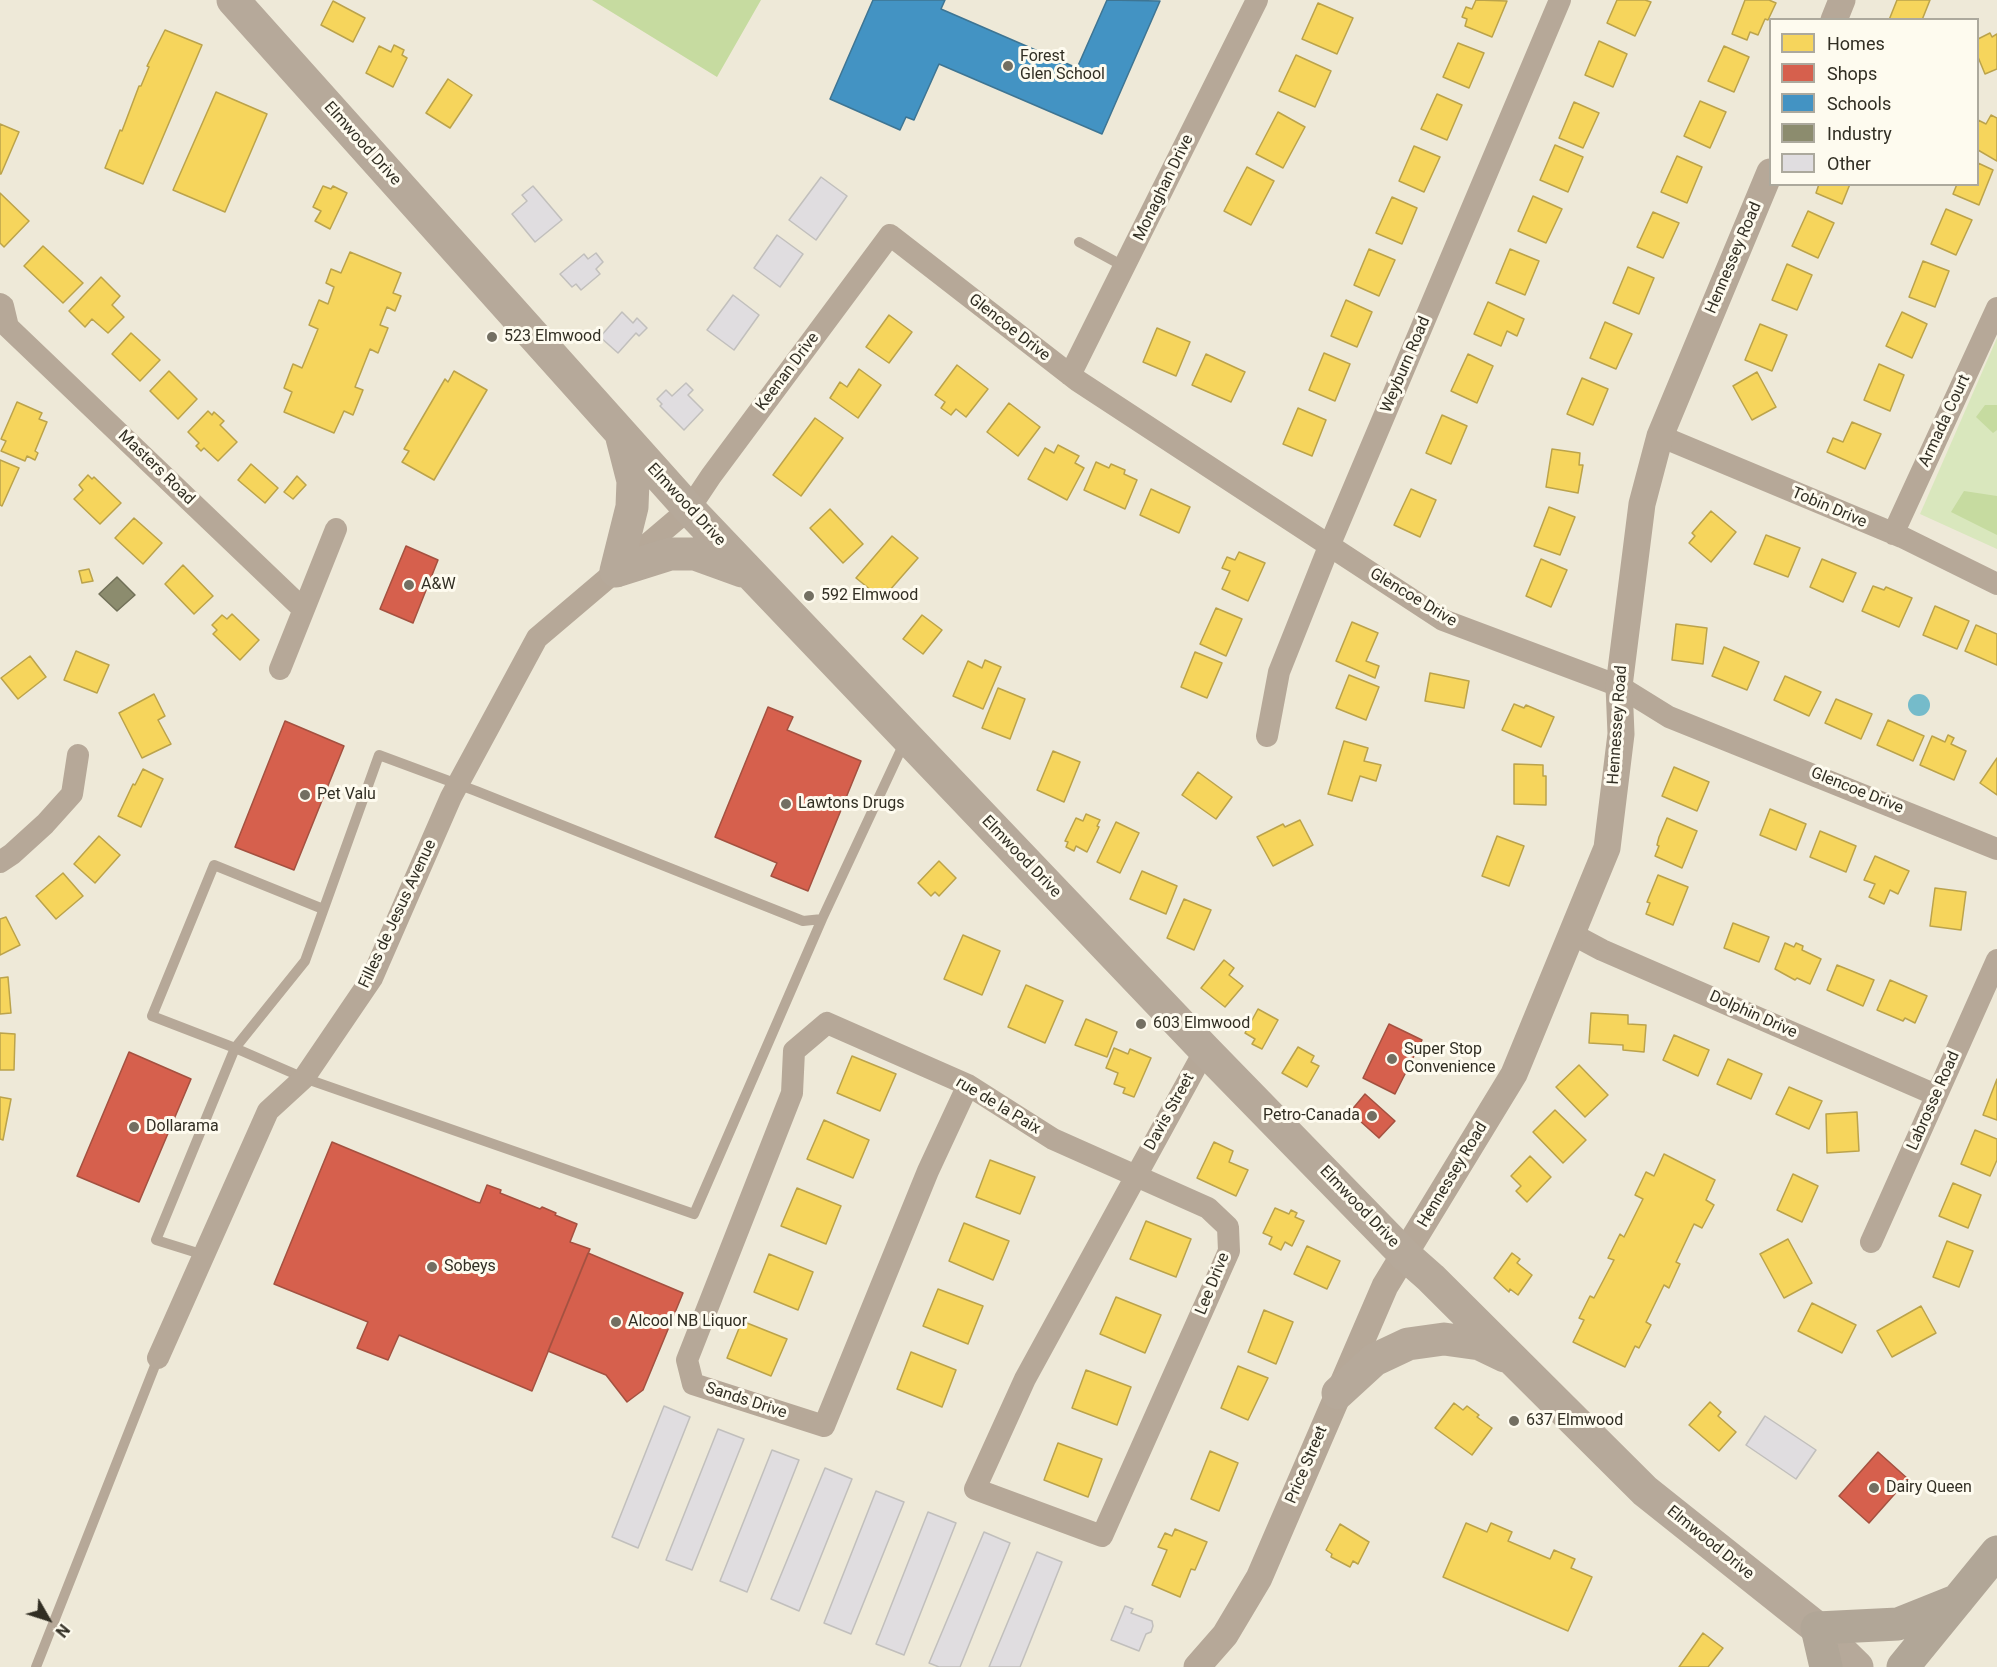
<!DOCTYPE html>
<html>
<head>
<meta charset="utf-8">
<style>
  body { margin:0 }
  #map { position:relative; width:1997px; height:1667px; overflow:hidden; background:#eee9d8; font-family:Roboto,sans-serif }
  canvas { display:block }
  .legend { position:absolute; left:1769px; top:18px; width:210px; height:168px; box-sizing:border-box; background:#fefbef; border:2px solid #aca99d; margin:0; padding:8px 10px; list-style:none; font-size:18px; color:#312e23 }
  .legend li { display:flex; align-items:center; gap:12px; height:30px }
  .legend b { width:30px; border:2px solid #aca99d }
  .north { position:absolute; left:18px; top:1589px; width:60px; height:60px; -webkit-text-stroke:4px #fefbef; paint-order:stroke; rotate:129deg; font-size:16px; font-weight:700; line-height:24px; text-align:center; color:#312e23 }
  .north::after { content:''; display:block; margin:auto; width:21px; height:27px; background:#312e23; clip-path:polygon(50% 0,100% 100%,50% 72%,0 100%) }
</style>
</head>
<body>
<div id="map">
<canvas width="1997" height="1667"></canvas>
<ul class="legend">
<li><b style="height:16px;background:#f6d55c"></b>Homes</li>
<li><b style="height:16px;background:#d6604d"></b>Shops</li>
<li><b style="height:16px;background:#4393c3"></b>Schools</li>
<li><b style="height:16px;background:#8c8c6e"></b>Industry</li>
<li><b style="height:16px;background:#e0dde0"></b>Other</li>
</ul>
<div class="north">N</div>
</div>
<script>
const c = document.querySelector('canvas').getContext('2d');
c.lineJoin = 'round';
function fill(path, color) { c.fillStyle = color; c.fill(path, 'evenodd'); }
function trace(path, color, width, dash) { c.strokeStyle = color; c.lineWidth = width; c.lineCap = dash ? 'butt' : 'round'; c.setLineDash(dash || []); c.stroke(path); }
function write(font, color, halo, rows, align = 'center') {
  c.font = font + ' Roboto,sans-serif'; c.lineWidth = 6; c.setLineDash([]); c.textBaseline = 'middle'; c.strokeStyle = halo; c.fillStyle = color; for (const [text, x, y, turn = 0] of rows) {
    c.save(); c.translate(x, y); c.rotate((+turn || 0) * Math.PI / 180); c.textAlign = isNaN(turn) ? turn : align; if (halo) c.strokeText(text, 0, 0); c.fillText(text, 0, 0); c.restore();
  }
}
fill(new Path2D(`
  M1997 338V549L1920 514Z`), '#d9e7bd');
fill(new Path2D(`
  M592 0H761L717 77Z
  M1985 405H1997V430L1993 433 1976 417Z
  M1964 491 1997 496V535L1951 512Z`), '#c6dba0');
fill(new Path2D(`
  M1908 705a11 11 0 1 1 22 0a11 11 0 1 1-22 0Z`), '#75bbca');
const homes = new Path2D(`
  M1476 0 1507 1 1492 37 1465 26 1467 19 1462 17 1466 7 1472 9Z
  M1617 0H1645L1651 2 1635 36 1607 23Z
  M1745 0H1769L1776 3 1768 20 1765 19 1758 35 1750 32 1747 40 1732 34Z
  M1897 0H1930L1922 20H1889Z
  M333 1 365 18 353 42 321 25Z
  M1318 3 1353 18 1337 54 1302 39Z
  M165 30 202 45 143 184 105 168 120 130 122 131 139 86H141L149 67 147 66Z
  M1990 33 1992 37 1997 34V69L1985 74 1978 57V39Z
  M1599 41 1627 54 1613 87 1585 75Z
  M1458 43 1484 53 1469 88 1443 77Z
  M394 45 404 50 402 55 407 58 393 87 366 73 379 46 391 52Z
  M1724 46 1749 57 1734 92 1708 81Z
  M1296 55 1331 71 1315 107 1279 91Z
  M448 79 472 95 450 128 426 113Z
  M216 92 267 114 225 212 173 190Z
  M1437 94 1462 105 1447 140 1421 129Z
  M1700 101 1726 112 1710 148 1684 136Z
  M1574 102 1599 113 1583 148 1559 138Z
  M1278 112 1305 127 1283 168 1256 154Z
  M1991 115 1997 118V161L1978 150V120L1986 124Z
  M0 124 19 132 1 174H0Z
  M1555 145 1583 157 1568 192 1540 180Z
  M1414 146 1440 157 1424 192 1399 181Z
  M1677 156 1702 167 1687 203 1661 192Z
  M1978 163 1993 170 1979 205 1953 194 1957 184H1978Z
  M1247 167 1274 181 1251 225 1224 211Z
  M1819 184H1850L1842 204 1816 193Z
  M323 186 331 189 333 186 347 193 330 229 315 221 321 211 313 207Z
  M0 193 29 221 4 247 0 243Z
  M1533 196 1562 209 1546 243 1518 231Z
  M1392 197 1417 208 1402 244 1376 233Z
  M1946 209 1972 220 1956 255 1931 244Z
  M1808 211 1834 223 1818 258 1792 246Z
  M1653 212 1679 223 1663 258 1637 247Z
  M43 246 83 283 63 303 24 266Z
  M1369 249 1395 260 1379 296 1354 285Z
  M1510 249 1539 261 1525 295 1496 283Z
  M350 252 401 273 393 293 401 296 395 311 387 307 380 325 388 328 378 353 370 349 355 387 363 390 353 415 344 411 334 433 284 412 292 392 284 388 293 364 302 368 318 329 309 325 319 300 328 304 334 287 326 283 331 269 341 273Z
  M1923 261 1949 271 1935 307 1909 297Z
  M1787 264 1812 275 1797 310 1772 300Z
  M1628 267 1654 278 1639 314 1613 303Z
  M101 277 120 296 112 305 124 317 108 333 92 319 85 327 69 311Z
  M1346 300 1372 312 1357 347 1331 336Z
  M1488 302 1524 319 1517 336 1507 331 1501 346 1474 334Z
  M1902 312 1927 324 1912 358 1886 346Z
  M889 315 912 332 889 363 866 347Z
  M1605 322 1632 334 1616 369 1590 358Z
  M1760 324 1787 335 1772 371 1745 360Z
  M1157 328 1190 342 1176 376 1143 362Z
  M131 333 160 360 140 381 112 354Z
  M1324 353 1350 364 1335 401 1309 390Z
  M1206 354 1245 372 1231 402 1192 385Z
  M1468 354 1493 366 1477 403 1451 391Z
  M1879 364 1904 375 1890 411 1864 400Z
  M957 365 988 389 966 417 956 409 951 415 941 408 945 402 935 395Z
  M859 369 881 385 858 418 830 398 840 382 847 387Z
  M169 371 197 399 178 419 150 391Z
  M454 371 487 390 434 480 402 462 409 451 404 449 445 379 448 382Z
  M1757 372 1776 407 1752 420 1733 386Z
  M1582 378 1608 389 1593 425 1567 414Z
  M17 402 42 413 39 419 47 422 35 451 38 453 35 460 27 456 25 461 1 451 6 441 1 439Z
  M1009 403 1040 427 1018 456 987 432Z
  M1298 408 1326 420 1312 456 1283 444Z
  M208 411 212 415 214 412 224 421 220 425 237 442 218 461 204 448 201 451 196 446 199 443 188 432Z
  M1442 415 1467 426 1451 464 1426 453Z
  M815 418 843 438 801 496 773 475Z
  M1852 422 1881 434 1865 469 1827 452 1833 438 1843 442Z
  M1058 445 1079 456 1075 463 1084 468 1067 500 1028 479 1045 448 1054 453Z
  M1552 449 1580 453 1579 465H1583L1578 493 1546 487Z
  M0 460 19 468 2 506 0 505Z
  M1096 462 1109 468 1111 464 1125 470 1124 474 1137 480 1125 509 1084 490Z
  M251 464 278 488 265 503 238 480Z
  M88 475 92 479 94 477 121 503 100 524 74 499 83 490 79 485Z
  M297 476 306 485 293 499 284 492Z
  M1151 489 1190 507 1179 533 1140 515Z
  M1411 489 1436 500 1420 537 1394 525Z
  M1549 507 1575 517 1560 555 1534 546Z
  M830 509 863 544 843 563 810 528Z
  M1711 511 1736 532 1711 562 1689 543 1695 536 1692 533Z
  M134 518 162 543 143 564 115 538Z
  M1766 535 1800 548 1788 577 1754 564Z
  M892 536 918 558 882 599 856 578Z
  M1239 552 1265 563 1248 601 1222 589 1230 571 1222 568 1227 557 1235 560Z
  M1541 559 1567 570 1551 607 1526 596Z
  M1822 559 1856 573 1843 602 1810 587Z
  M183 565 213 596 194 614 165 584Z
  M89 569 93 581 82 583 79 571Z
  M1873 586 1884 590 1886 587 1912 598 1899 627 1862 611Z
  M1935 606 1969 621 1957 649 1923 635Z
  M1216 608 1242 619 1226 656 1200 644Z
  M232 614 259 640 240 660 213 634 217 630 212 625 222 615 227 619Z
  M922 615 942 630 923 654 903 639Z
  M1352 622 1378 633 1366 661 1379 666 1375 678 1336 661Z
  M1676 624 1707 628 1703 664 1672 660Z
  M1976 625 1997 634V665L1965 651Z
  M1724 647 1759 662 1747 690 1712 676Z
  M76 651 109 665 97 693 64 680Z
  M1195 652 1222 663 1207 698 1181 687Z
  M30 656 46 677 18 699 1 678Z
  M985 660 1001 667 983 709 953 696 968 661 982 668Z
  M1430 673 1469 681 1464 708 1425 701Z
  M1349 675 1379 687 1366 720 1336 708Z
  M1785 676 1821 692 1809 716 1774 700Z
  M998 688 1025 699 1010 739 982 728Z
  M154 694 165 716 158 720 171 744 142 758 119 713Z
  M1836 699 1872 714 1861 739 1825 723Z
  M1514 704 1524 708 1526 705 1554 717 1541 747 1502 730Z
  M1888 720 1924 736 1913 761 1877 745Z
  M1948 735 1954 738 1951 744 1966 751 1954 780 1920 765 1932 736 1945 742Z
  M1344 741 1368 748 1364 761 1381 765 1376 781 1360 776 1352 801 1328 794Z
  M1053 751 1080 762 1064 802 1037 790Z
  M1997 758V795L1980 783Z
  M1514 764 1543 765V776H1546V805L1514 804Z
  M1674 767 1709 782 1697 811 1662 796Z
  M143 769 163 779 141 827 118 816 133 784 135 785Z
  M1198 772 1232 797 1216 819 1182 795Z
  M1770 809 1806 824 1796 850 1760 835Z
  M1086 814 1100 820 1097 826 1099 827 1087 852 1076 846 1074 851 1066 847 1068 842 1065 841 1076 818 1083 821Z
  M1667 818 1697 831 1682 868 1655 856 1659 846 1657 845 1659 837Z
  M1300 820 1313 845 1273 866 1257 837 1283 824 1285 827Z
  M1116 822 1139 833 1120 873 1097 862Z
  M1820 831 1856 846 1846 872 1810 857Z
  M99 836 120 855 95 883 74 864Z
  M1497 836 1524 846 1509 886 1482 876Z
  M1875 856 1909 871 1898 894 1890 890 1884 904 1869 897 1875 884 1864 880Z
  M939 861 956 878 939 896 935 892 931 896 918 883Z
  M1142 871 1177 886 1166 914 1130 899Z
  M63 873 83 896 56 919 36 896Z
  M1658 875 1688 887 1673 925 1646 914 1650 903 1647 902Z
  M1935 888 1966 892 1961 930 1930 926Z
  M1184 899 1211 910 1194 950 1167 938Z
  M6 917 20 945 0 955V919Z
  M1733 923 1769 937 1759 962 1724 948Z
  M963 935 1000 951 982 995 944 979Z
  M1785 943 1794 947 1796 943 1803 946 1802 950 1821 959 1810 984 1797 978 1795 980 1775 969Z
  M1224 960 1234 968 1229 975 1243 986 1225 1007 1201 988Z
  M1837 965 1874 980 1863 1006 1827 990Z
  M8 977 11 1013 0 1014V978Z
  M1890 980 1927 996 1915 1023 1905 1018 1903 1021 1877 1010Z
  M1026 985 1063 1001 1045 1043 1008 1027Z
  M1258 1009 1278 1020 1262 1049 1252 1044 1255 1039 1245 1033Z
  M1591 1013 1628 1015V1024L1646 1025 1644 1052 1623 1050V1045L1589 1043Z
  M1086 1019 1117 1032 1107 1057 1075 1045Z
  M0 1033 15 1034 14 1070H0Z
  M1674 1035 1709 1050 1698 1076 1663 1060Z
  M1298 1047 1314 1056 1311 1062 1319 1066 1307 1087 1282 1073Z
  M1114 1048 1128 1054 1130 1049 1151 1058 1134 1097 1123 1093 1125 1088 1114 1084 1118 1073 1106 1068Z
  M852 1056 896 1074 880 1111 837 1093Z
  M1728 1059 1762 1074 1751 1099 1717 1084Z
  M1579 1065 1608 1095 1585 1117 1556 1087Z
  M1997 1079V1120L1983 1115Z
  M1789 1087 1822 1101 1809 1129 1776 1114Z
  M0 1097 11 1099 3 1140 0 1139Z
  M1555 1110 1586 1140 1563 1163 1533 1132Z
  M1857 1112 1859 1151 1827 1153 1826 1114Z
  M824 1120 869 1140 853 1178 807 1159Z
  M1975 1130 1997 1139V1160L1990 1176 1961 1164Z
  M1214 1142 1233 1151 1229 1162 1248 1170 1236 1196 1197 1178Z
  M1664 1154 1715 1180 1706 1200 1714 1205 1702 1228 1694 1224 1676 1262 1680 1264 1669 1288 1664 1285 1646 1322 1651 1325 1639 1348 1635 1346 1625 1367 1573 1342 1584 1320 1579 1318 1590 1296 1594 1298 1614 1260 1608 1258 1620 1234 1624 1237 1643 1199 1635 1195 1646 1172 1654 1176Z
  M1530 1156 1551 1177 1527 1202 1516 1191 1521 1186 1511 1176Z
  M990 1160 1035 1177 1020 1214 976 1197Z
  M1793 1174 1818 1186 1802 1222 1777 1210Z
  M1953 1183 1981 1195 1968 1228 1939 1216Z
  M797 1188 841 1206 826 1244 781 1226Z
  M1275 1208 1289 1214 1291 1210 1297 1213 1295 1217 1304 1221 1292 1246 1285 1242 1281 1250 1269 1244 1272 1237 1263 1233Z
  M1146 1221 1191 1239 1176 1277 1130 1259Z
  M964 1223 1009 1241 993 1280 949 1261Z
  M1788 1239 1812 1283 1784 1298 1760 1254Z
  M1947 1241 1973 1251 1959 1287 1933 1277Z
  M1307 1246 1340 1261 1327 1289 1294 1274Z
  M1512 1253 1520 1259 1517 1263 1532 1275 1518 1295 1510 1289 1509 1292 1494 1278Z
  M769 1254 813 1272 798 1310 754 1292Z
  M938 1289 983 1306 968 1344 923 1326Z
  M1116 1297 1161 1315 1145 1353 1100 1334Z
  M1812 1303 1856 1325 1842 1353 1798 1331Z
  M1921 1306 1936 1333 1892 1357 1877 1331Z
  M1264 1310 1293 1322 1276 1364 1248 1352Z
  M742 1321 787 1339 771 1376 727 1358Z
  M911 1352 956 1370 942 1407 897 1389Z
  M1238 1366 1268 1378 1248 1420 1221 1408Z
  M1086 1370 1131 1387 1117 1425 1072 1408Z
  M1710 1402 1721 1412 1718 1416 1736 1432 1719 1451 1689 1425Z
  M1454 1403 1463 1410 1467 1406 1479 1415 1477 1417 1492 1428 1472 1455 1435 1428Z
  M1058 1443 1102 1459 1088 1497 1044 1480Z
  M1210 1451 1238 1463 1219 1511 1191 1499Z
  M1466 1523 1487 1532 1491 1523 1512 1532 1508 1541 1550 1559 1554 1550 1575 1559 1571 1568 1592 1577 1568 1631 1443 1577Z
  M1340 1524 1369 1542 1358 1564 1353 1561 1350 1567 1331 1557 1332 1554 1326 1550Z
  M1175 1529 1207 1542 1195 1570 1191 1569 1180 1597 1152 1585 1167 1550 1158 1547 1165 1533 1172 1536Z
  M1703 1633 1723 1648 1708 1667H1679Z`);
fill(homes, '#f6d55c');
trace(homes, '#bba34b', 1.5);
const shops = new Path2D(`
  M406 546 438 560 413 623 380 609Z
  M768 707 793 717 787 730 861 761 808 891 771 876 777 863 715 837Z
  M285 721 344 746 294 870 235 847Z
  M1389 1024 1422 1040 1395 1094 1363 1078Z
  M129 1052 191 1079 139 1202 77 1176Z
  M1365 1094 1395 1121 1379 1138 1350 1112Z
  M332 1142 476 1202 480 1203 487 1185 501 1190 500 1193 540 1209 542 1207 556 1213 555 1215 577 1224 570 1242 590 1249 532 1391 399 1335 388 1360 357 1348 368 1322 274 1284Z
  M588 1253 683 1293 643 1390 627 1402 606 1375 548 1351Z
  M1878 1452 1908 1479 1869 1523 1839 1496Z`);
fill(shops, '#d6604d');
trace(shops, '#a45140', 1.5);
const schools = new Path2D(`
  M873 0H945L941 9 1077 68 1107 0 1160 1 1102 134 939 64 914 120 906 117 900 130 830 99Z`);
fill(schools, '#4393c3');
trace(schools, '#3e7593', 1.5);
const industry = new Path2D(`
  M117 577 135 595 117 611 99 594Z`);
fill(industry, '#8c8c6e');
trace(industry, '#717058', 1.5);
const building = new Path2D(`
  M821 177 847 196 816 240 789 220Z
  M533 186 562 220 535 242 512 214 527 201 522 195Z
  M777 235 803 254 780 287 754 268Z
  M596 253 603 262 596 269 600 274 581 290 576 284 572 287 560 274 584 254 588 259Z
  M733 295 759 315 734 350 707 330Z
  M622 312 633 323 637 318 647 328 639 336 636 333 618 353 600 337Z
  M686 383 693 390 688 395 703 410 684 430 660 406 662 404 657 399 666 390 672 396Z
  M664 1406 690 1417 638 1548 612 1537Z
  M1765 1416 1816 1450 1796 1479 1746 1445Z
  M718 1429 744 1439 692 1570 666 1560Z
  M772 1450 799 1460 747 1592 720 1581Z
  M825 1468 852 1479 799 1611 771 1599Z
  M876 1491 904 1502 851 1634 824 1623Z
  M928 1512 956 1523 904 1655 876 1644Z
  M984 1532 1010 1543 960 1667H939L929 1663Z
  M1037 1552 1062 1562 1020 1667H989Z
  M1125 1606 1133 1609 1131 1613 1152 1621 1153 1626 1151 1632 1146 1634 1139 1651 1111 1640Z`);
fill(building, '#e0dde0');
trace(building, '#c1bfbc', 1.5);
trace(new Path2D(`
  M1079 242 1125 267
  M323 909 214 865 152 1016 235 1048 304 1078 694 1214 822 919
  M204 1255 156 1240 235 1048 305 961 379 755 476 791 803 921 822 919 905 741
  M36 1667 158 1358`), '#b6a898', 10);
trace(new Path2D(`
  M0 304 3 306 8 327 303 609
  M1070 375 1257 0
  M1660 436 1902 537 1997 584
  M1893 534 1997 308
  M280 669 336 529
  M1267 736 1279 672 1330 544 1560 0
  M0 862 12 854 45 824 72 794 78 755
  M1572 934 1602 950 1936 1095
  M968 1085 928 1171 824 1426 693 1384 687 1360 792 1093 794 1051 827 1023 968 1085 1053 1139 1208 1208 1228 1227 1229 1251 1102 1536 975 1489 1025 1379 1205 1050
  M1871 1242 1997 960
  M158 1358 268 1111 304 1078 372 978 451 797 537 638 689 509 711 476 890 235 1078 381 1443 620 1619 686 1669 717 1997 849`), '#b6a898', 22);
trace(new Path2D(`
  M1834 20 1842 0
  M1197 1667 1225 1635 1259 1578 1385 1286 1514 1074 1607 848 1621 734 1619 686 1642 504 1660 436 1770 172`), '#b6a898', 27);
trace(new Path2D(`
  M233 0 689 509 1205 1050 1405 1255 1431 1278 1645 1491 1817 1628 1857 1667
  M616 571 632 507 633 481 622 438
  M616 571 670 554H695L742 571
  M1338 1393 1374 1360 1408 1344 1444 1339 1480 1344 1505 1356`), '#b6a99a', 33);
trace(new Path2D(`
  M1826 1667 1817 1628 1898 1624 1958 1600
  M1903 1667 1997 1552`), '#b1a697', 33);
for (const [x, y, r, color] of [
  [1008,66,6,"#736f62"],
  [492,337,6,"#736f62"],
  [409,585,6,"#736f62"],
  [809,596,6,"#736f62"],
  [305,795,6,"#736f62"],
  [786,804,6,"#736f62"],
  [1141,1024,6,"#736f62"],
  [1392,1059,6,"#736f62"],
  [1372,1116,6,"#736f62"],
  [134,1127,6,"#736f62"],
  [432,1267,6,"#736f62"],
  [616,1322,6,"#736f62"],
  [1514,1421,6,"#736f62"],
  [1874,1488,6,"#736f62"]
]) { const dot = new Path2D(); dot.arc(x, y, r, 0, 2 * Math.PI); c.fillStyle = color; c.fill(dot); trace(dot, '#fefbef', 2); }
write('16px', '#312e23', '#fefbef', [
  ["Forest",1020,57],
  ["Glen School",1020,75],
  ["523 Elmwood",504,337],
  ["A&W",421,585],
  ["592 Elmwood",821,596],
  ["Pet Valu",317,795],
  ["Lawtons Drugs",798,804],
  ["603 Elmwood",1153,1024],
  ["Super Stop",1404,1050],
  ["Convenience",1404,1068],
  ["Petro-Canada",1360,1116,"right"],
  ["Dollarama",146,1127],
  ["Sobeys",444,1267],
  ["Alcool NB Liquor",628,1322],
  ["637 Elmwood",1526,1421],
  ["Dairy Queen",1886,1488]
], 'left');
write('16px', '#312e23', '#fefbef', [
  ["Elmwood Drive",362,144,48],
  ["Monaghan Drive",1164,188,-64],
  ["Hennessey Road",1734,258,-67],
  ["Glencoe Drive",1009,328,38],
  ["Weyburn Road",1406,365,-67],
  ["Keenan Drive",788,372,-53],
  ["Armada Court",1945,421,-65],
  ["Masters Road",156,468,44],
  ["Elmwood Drive",686,505,47],
  ["Tobin Drive",1829,508,23],
  ["Glencoe Drive",1413,598,31],
  ["Hennessey Road",1618,725,-86],
  ["Glencoe Drive",1857,791,22],
  ["Elmwood Drive",1021,857,46],
  ["Filles de Jesus Avenue",398,914,-65],
  ["Dolphin Drive",1753,1015,24],
  ["Labrosse Road",1934,1101,-66],
  ["rue de la Paix",998,1106,31],
  ["Davis Street",1170,1112,-61],
  ["Hennessey Road",1453,1175,-59],
  ["Elmwood Drive",1359,1207,46],
  ["Lee Drive",1213,1284,-68],
  ["Sands Drive",746,1401,18],
  ["Price Street",1307,1465,-67],
  ["Elmwood Drive",1710,1543,39]
]);
</script>
</body>
</html>
